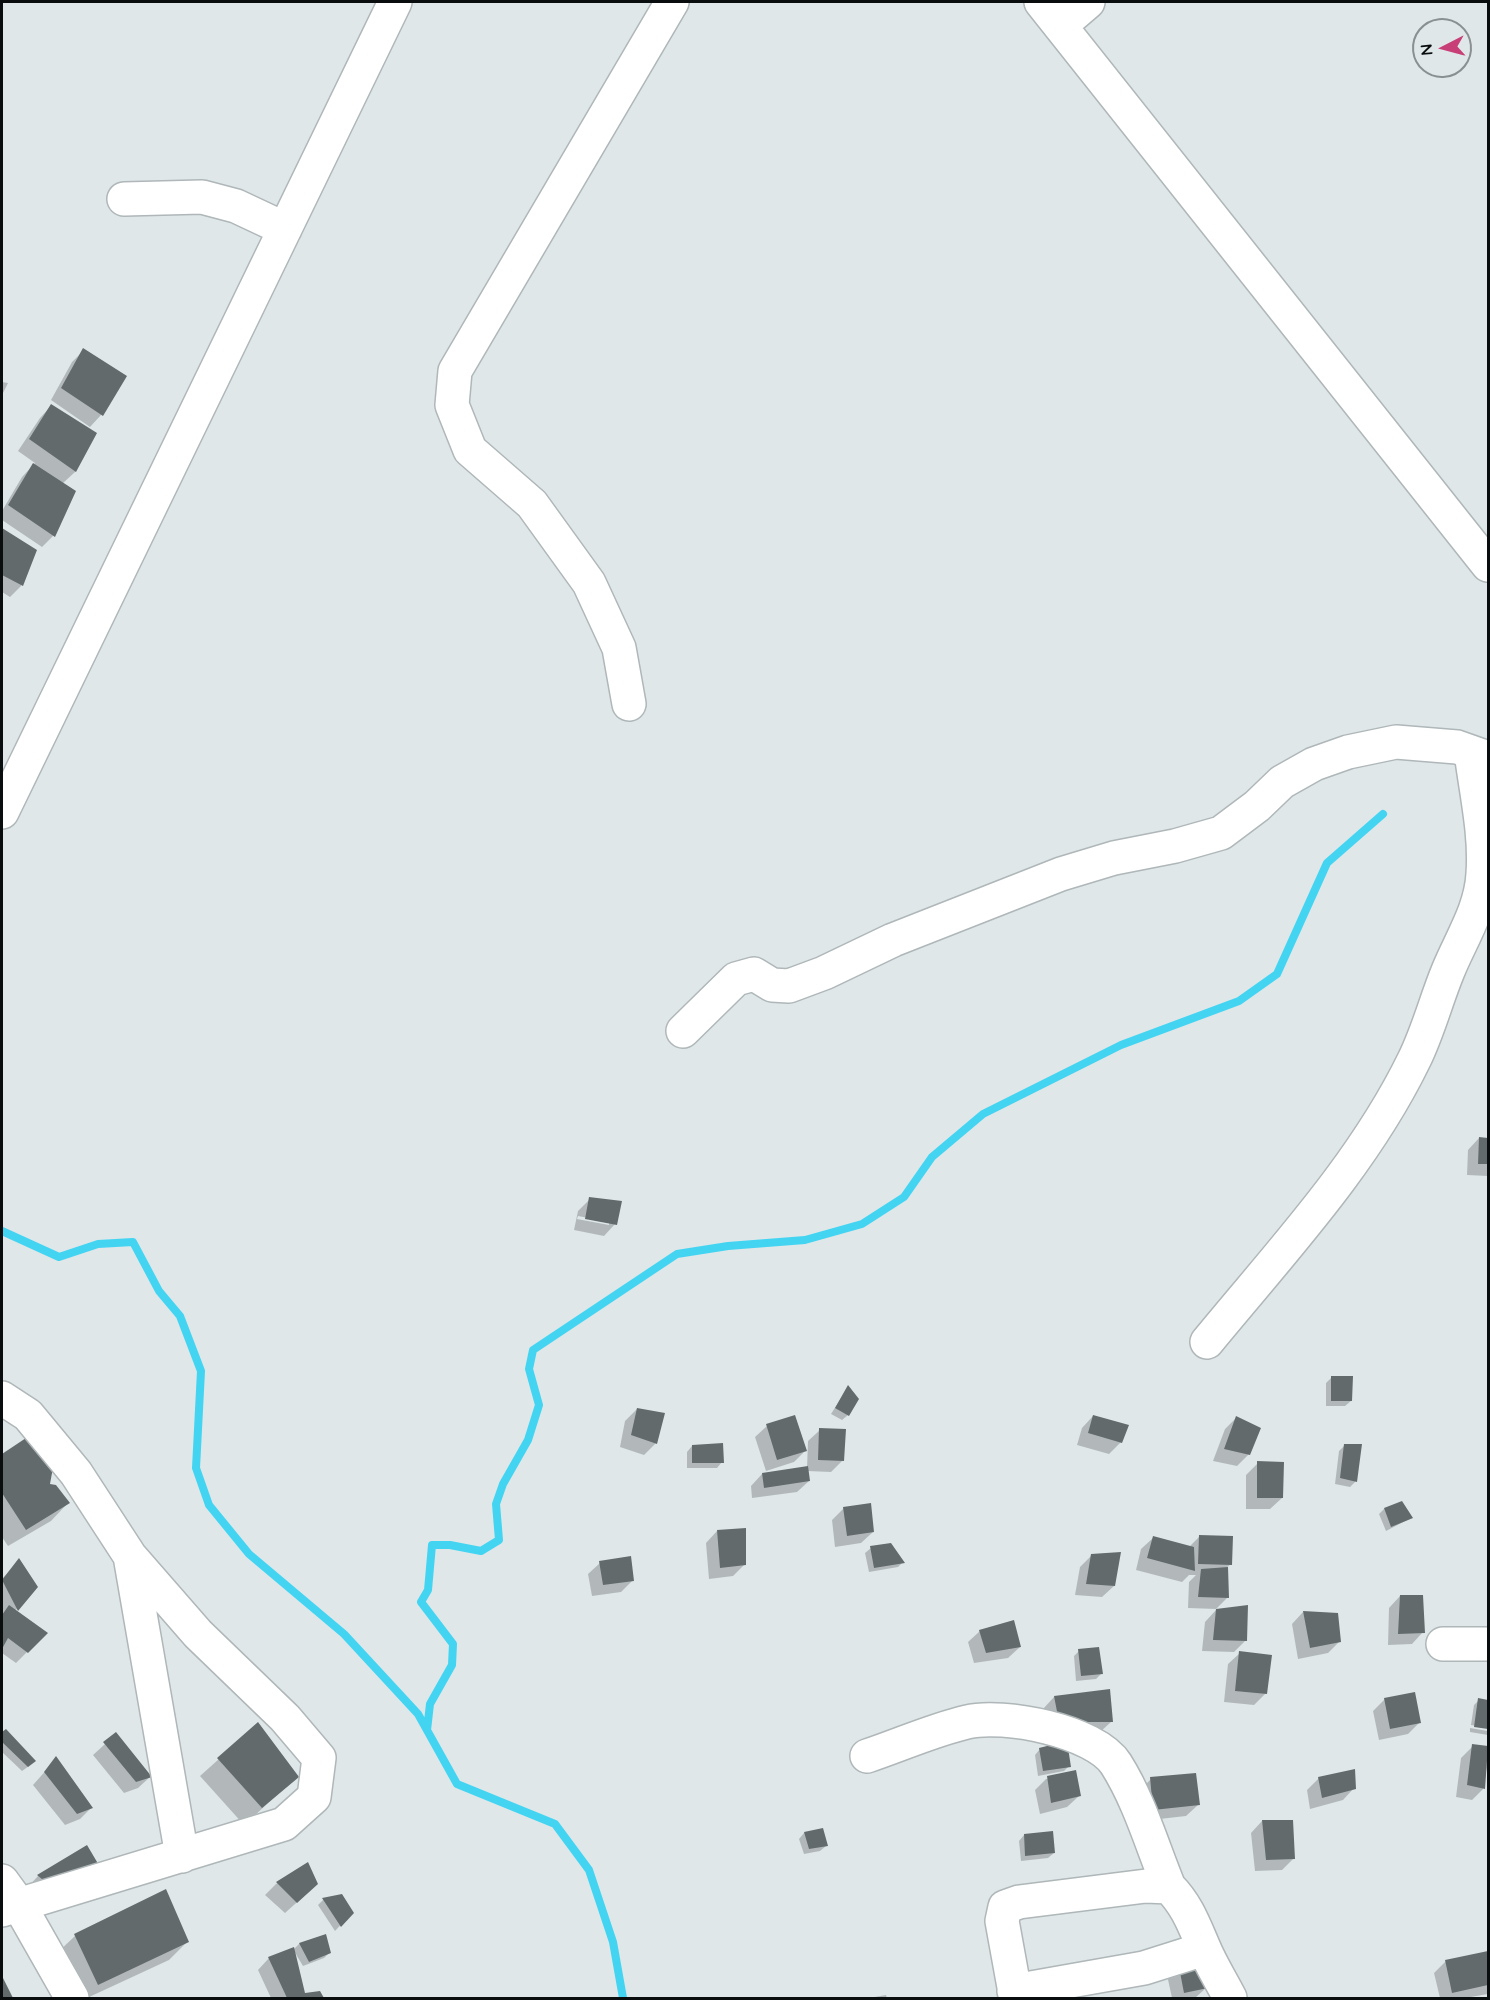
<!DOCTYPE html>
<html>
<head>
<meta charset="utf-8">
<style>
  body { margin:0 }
  #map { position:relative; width:1490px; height:2000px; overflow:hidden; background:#dfe7e9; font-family:Quicksand,sans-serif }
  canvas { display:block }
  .frame { position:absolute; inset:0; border:3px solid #0a0d0d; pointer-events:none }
  .north { position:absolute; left:1412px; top:18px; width:60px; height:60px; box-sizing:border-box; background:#dfe7e9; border:2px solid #8a9091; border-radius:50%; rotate:264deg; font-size:16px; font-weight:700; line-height:24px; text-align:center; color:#0a0d0d }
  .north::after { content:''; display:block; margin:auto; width:21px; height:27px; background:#c83f78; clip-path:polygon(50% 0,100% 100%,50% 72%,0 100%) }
</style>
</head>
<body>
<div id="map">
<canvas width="1490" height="2000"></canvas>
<div class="frame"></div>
<div class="north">N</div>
</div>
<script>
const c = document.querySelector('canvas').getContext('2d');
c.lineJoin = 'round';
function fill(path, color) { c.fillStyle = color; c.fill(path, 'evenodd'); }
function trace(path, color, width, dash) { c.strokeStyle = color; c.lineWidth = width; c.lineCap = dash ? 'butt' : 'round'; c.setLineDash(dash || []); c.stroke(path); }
fill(new Path2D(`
  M84 350 125 376 101 415 90 427 51 400 72 362Z
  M2 382 8 383 2 395Z
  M51 406 95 434 75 472 62 484 74 491 53 536 42 547 2 520V511L22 477 35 463 18 451 40 418Z
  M2 530 35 551 21 586 10 597 2 592Z
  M1479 1138 1488 1139V1176L1467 1175 1468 1150Z
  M590 1199 615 1224 604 1236 574 1230 578 1211ZM578 1216 609 1222V1225L577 1219Z
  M1332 1377 1351 1401 1345 1406H1326V1383Z
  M848 1387V1415L842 1420 831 1414Z
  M637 1409 656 1443 644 1455 620 1447 625 1421Z
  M1093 1416 1121 1442 1109 1454 1077 1445 1082 1428Z
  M1236 1418 1249 1454 1237 1466 1213 1461 1225 1429Z
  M767 1426 805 1451 794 1462 766 1471 755 1437Z
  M820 1430 843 1460 831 1472 807 1471 809 1481 797 1492 752 1498 751 1486 762 1474 807 1468 808 1441Z
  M32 1436 48 1485 68 1503 51 1521 8 1546 2 1537V1456Z
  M1345 1445H1360L1355 1482 1350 1487 1335 1484 1339 1451Z
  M692 1446 722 1462 717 1468H687V1452Z
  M1258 1463 1282 1498 1270 1509H1246V1475Z
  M1402 1503 1411 1518 1386 1531 1379 1514 1384 1509Z
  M844 1508 873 1532 861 1543 835 1547 832 1520Z
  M717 1531 745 1564 733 1576 709 1579 706 1543Z
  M1199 1537 1231 1564 1226 1568 1228 1597 1216 1609 1188 1608 1189 1582 1196 1575H1189L1182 1582 1136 1570 1141 1549 1153 1538 1189 1547Z
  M871 1548 903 1562 898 1567 869 1572 865 1553Z
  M1092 1555 1114 1586 1102 1597 1075 1595 1080 1567Z
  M19 1560 37 1587 15 1611 46 1633 16 1663 2 1653V1579Z
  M600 1563 633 1580 621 1592 592 1596 588 1574Z
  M1400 1596 1423 1632 1412 1644 1388 1645 1389 1608Z
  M1216 1610 1246 1640 1234 1652 1202 1651 1205 1622Z
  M1303 1612 1339 1642 1328 1653 1298 1659 1292 1624Z
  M980 1631 1020 1647 1008 1658 974 1663 968 1642Z
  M1079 1651 1101 1674 1096 1679 1076 1681 1074 1656Z
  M1240 1653 1266 1693 1254 1705 1224 1702 1228 1664Z
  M1054 1697 1111 1722 1099 1733H1048L1043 1709Z
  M1385 1699 1419 1723 1408 1734 1379 1740 1373 1711Z
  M1479 1700 1488 1701V1728L1471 1725 1474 1705Z
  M258 1724 297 1777 244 1825 200 1776Z
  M1470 1728 1488 1731V1735L1470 1732Z
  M6 1731 29 1766 22 1771 2 1752V1733Z
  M116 1734 150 1777 138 1788 124 1793 93 1755Z
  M1473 1746 1488 1747V1761L1483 1789 1472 1800 1456 1797 1461 1758Z
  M1040 1749 1069 1766 1064 1771 1038 1776 1035 1755Z
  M56 1759 91 1808 80 1819 65 1825 33 1785Z
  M1075 1772 1079 1796 1067 1807 1040 1814 1035 1790 1046 1779Z
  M1319 1778 1354 1788 1343 1800 1310 1809 1307 1790Z
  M1151 1779 1198 1805 1186 1816 1142 1821 1139 1791Z
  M1262 1821 1294 1858 1282 1870 1255 1871 1251 1833Z
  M822 1830 826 1846 820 1851 804 1854 799 1839 804 1833Z
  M1024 1835 1054 1853 1048 1858 1021 1861 1019 1841Z
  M87 1847 98 1866 27 1888 38 1876Z
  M307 1864 305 1895 285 1913 265 1895 276 1884Z
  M165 1891 187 1942 169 1960 87 1998 57 1953 75 1936Z
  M341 1896 352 1913 335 1931 318 1905 323 1900Z
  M325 1936 330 1952 324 1958 303 1966 294 1951 304 1995 319 1993 323 1998H271L258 1970 269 1958 293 1950 299 1944Z
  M1488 1952V1994L1465 1998H1440L1434 1973 1446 1961Z
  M1178 1963 1206 1988 1195 1998H1172L1167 1975Z
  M886 1995 887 1998H869Z`), '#0003');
trace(new Path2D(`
  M2 1231 59 1257 98 1244 133 1242 159 1291 180 1316 201 1371 196 1468 209 1505 249 1554 344 1634 418 1714 457 1784 555 1824 589 1870 613 1942 623 1998
  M427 1730 430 1704 452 1665 453 1644 421 1602 428 1590 432 1545H450L481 1551 499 1540 496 1504 503 1484 528 1440 539 1405 529 1369 533 1350 677 1254 728 1246 805 1240 862 1224 904 1197 932 1157 983 1114 1121 1045 1239 1001 1277 974 1327 863 1383 814`), '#43d4f2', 8);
fill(new Path2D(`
  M83 348 127 376 103 416 61 388Z
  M51 404 97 433 76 472 29 439Z
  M33 463 76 491 55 537 8 505Z
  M2 528 37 550 23 586 2 575Z
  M1479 1137 1488 1138V1164H1478Z
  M589 1197 622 1201 617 1225 585 1219Z
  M1331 1376H1353L1352 1401H1331Z
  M848 1385 859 1399 849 1416 835 1408Z
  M637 1408 665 1413 657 1444 631 1435Z
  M795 1415 807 1451 777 1460 766 1424Z
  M1093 1415 1129 1425 1122 1443 1088 1433Z
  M1236 1416 1261 1428 1250 1455 1224 1449Z
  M819 1428 846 1429 844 1461 818 1460Z
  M32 1434 54 1462 50 1484 56 1485 70 1503 26 1530 2 1493V1454Z
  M723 1443 724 1463H692V1445Z
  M1344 1444H1362L1357 1482 1340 1478Z
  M1257 1461 1284 1462 1283 1498H1257Z
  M808 1466 810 1481 764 1488 762 1473Z
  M1402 1501 1413 1518 1391 1527 1384 1508Z
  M871 1503 874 1532 847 1536 843 1507Z
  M746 1528V1565L720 1568 717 1530Z
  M1199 1535 1233 1536 1232 1565 1198 1564Z
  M1153 1536 1194 1547 1195 1571 1147 1558Z
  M891 1543 905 1563 874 1568 870 1546Z
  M1121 1552 1115 1586 1086 1584 1091 1554Z
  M631 1556 634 1581 603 1585 599 1561Z
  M19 1558 38 1587 18 1611 2 1580Z
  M1228 1567 1229 1598 1198 1597 1201 1569Z
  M1400 1595H1423L1425 1633 1398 1634Z
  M9 1605 48 1633 28 1653 8 1638 2 1649V1615Z
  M1248 1605 1247 1641 1213 1640 1216 1609Z
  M1303 1611 1338 1613 1341 1642 1310 1648Z
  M1014 1620 1021 1647 986 1653 979 1630Z
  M1099 1647 1103 1674 1081 1676 1078 1649Z
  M1239 1651 1272 1655 1267 1694 1235 1691Z
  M1110 1689 1113 1722H1059L1054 1696Z
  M1415 1692 1421 1723 1390 1729 1384 1698Z
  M1478 1698 1488 1700V1729L1474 1727Z
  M258 1722 299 1777 262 1808 217 1758Z
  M6 1729 36 1761 28 1767 2 1742V1732Z
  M116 1732 152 1777 136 1782 103 1742Z
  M1067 1741 1071 1767 1043 1771 1039 1748Z
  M1472 1744 1488 1746 1485 1789 1467 1785Z
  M56 1756 93 1808 77 1814 44 1772Z
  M1355 1769 1356 1789 1322 1798 1318 1777Z
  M1076 1770 1081 1796 1051 1803 1047 1776Z
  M1196 1773 1200 1805 1153 1810 1150 1777Z
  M1262 1820H1293L1295 1859 1266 1860Z
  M823 1828 828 1846 809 1849 804 1832Z
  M1053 1831 1055 1853 1025 1856 1024 1834Z
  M87 1845 100 1867 48 1884 37 1875Z
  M308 1862 318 1884 297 1903 276 1882Z
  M166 1889 189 1942 98 1985 74 1934Z
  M342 1894 354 1913 341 1927 322 1898Z
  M326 1934 331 1953 309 1962 299 1943Z
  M294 1947 305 1993 320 1991 324 1998H287L268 1957Z
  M1488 1951V1985L1452 1993 1445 1960Z
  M1201 1957 1208 1988 1184 1993 1178 1962Z
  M2 1976 13 1998H2Z`), '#636a6c');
const minor = new Path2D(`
  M1041 2 1488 565
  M1060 26 1088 2
  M124 199 202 197 236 206 285 229
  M629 704 619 648 589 583 532 504 470 450 452 405 455 371 672 2
  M2 812 395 2
  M683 1031 736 979 754 974 772 985 789 986 824 973 893 940 1061 874 1114 858 1175 846 1221 833 1257 806 1282 782 1314 764 1348 752 1396 742 1457 747 1488 758
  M1207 1342C1280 1253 1363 1165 1414 1060 1428 1032 1436 1000 1448 971 1461 939 1481 910 1483 874 1486 834 1476 792 1471 752
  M2 1398 28 1415 76 1473 130 1556 182 1856
  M1443 1644H1488
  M867 1756C900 1745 933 1730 967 1722 1003 1713 1095 1731 1116 1764 1140 1802 1152 1846 1169 1887
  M2 1881 18 1903 72 1998
  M2 1910 284 1824 314 1797 319 1758 285 1718 198 1634 130 1556
  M1014 1991 1144 1968 1204 1949
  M1016 1998 1002 1921 1005 1907 1019 1902 1146 1886 1169 1887C1187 1905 1194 1925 1204 1948 1211 1965 1222 1982 1230 1998`);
trace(minor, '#afb7b9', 36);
trace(minor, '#fff', 33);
</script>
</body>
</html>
